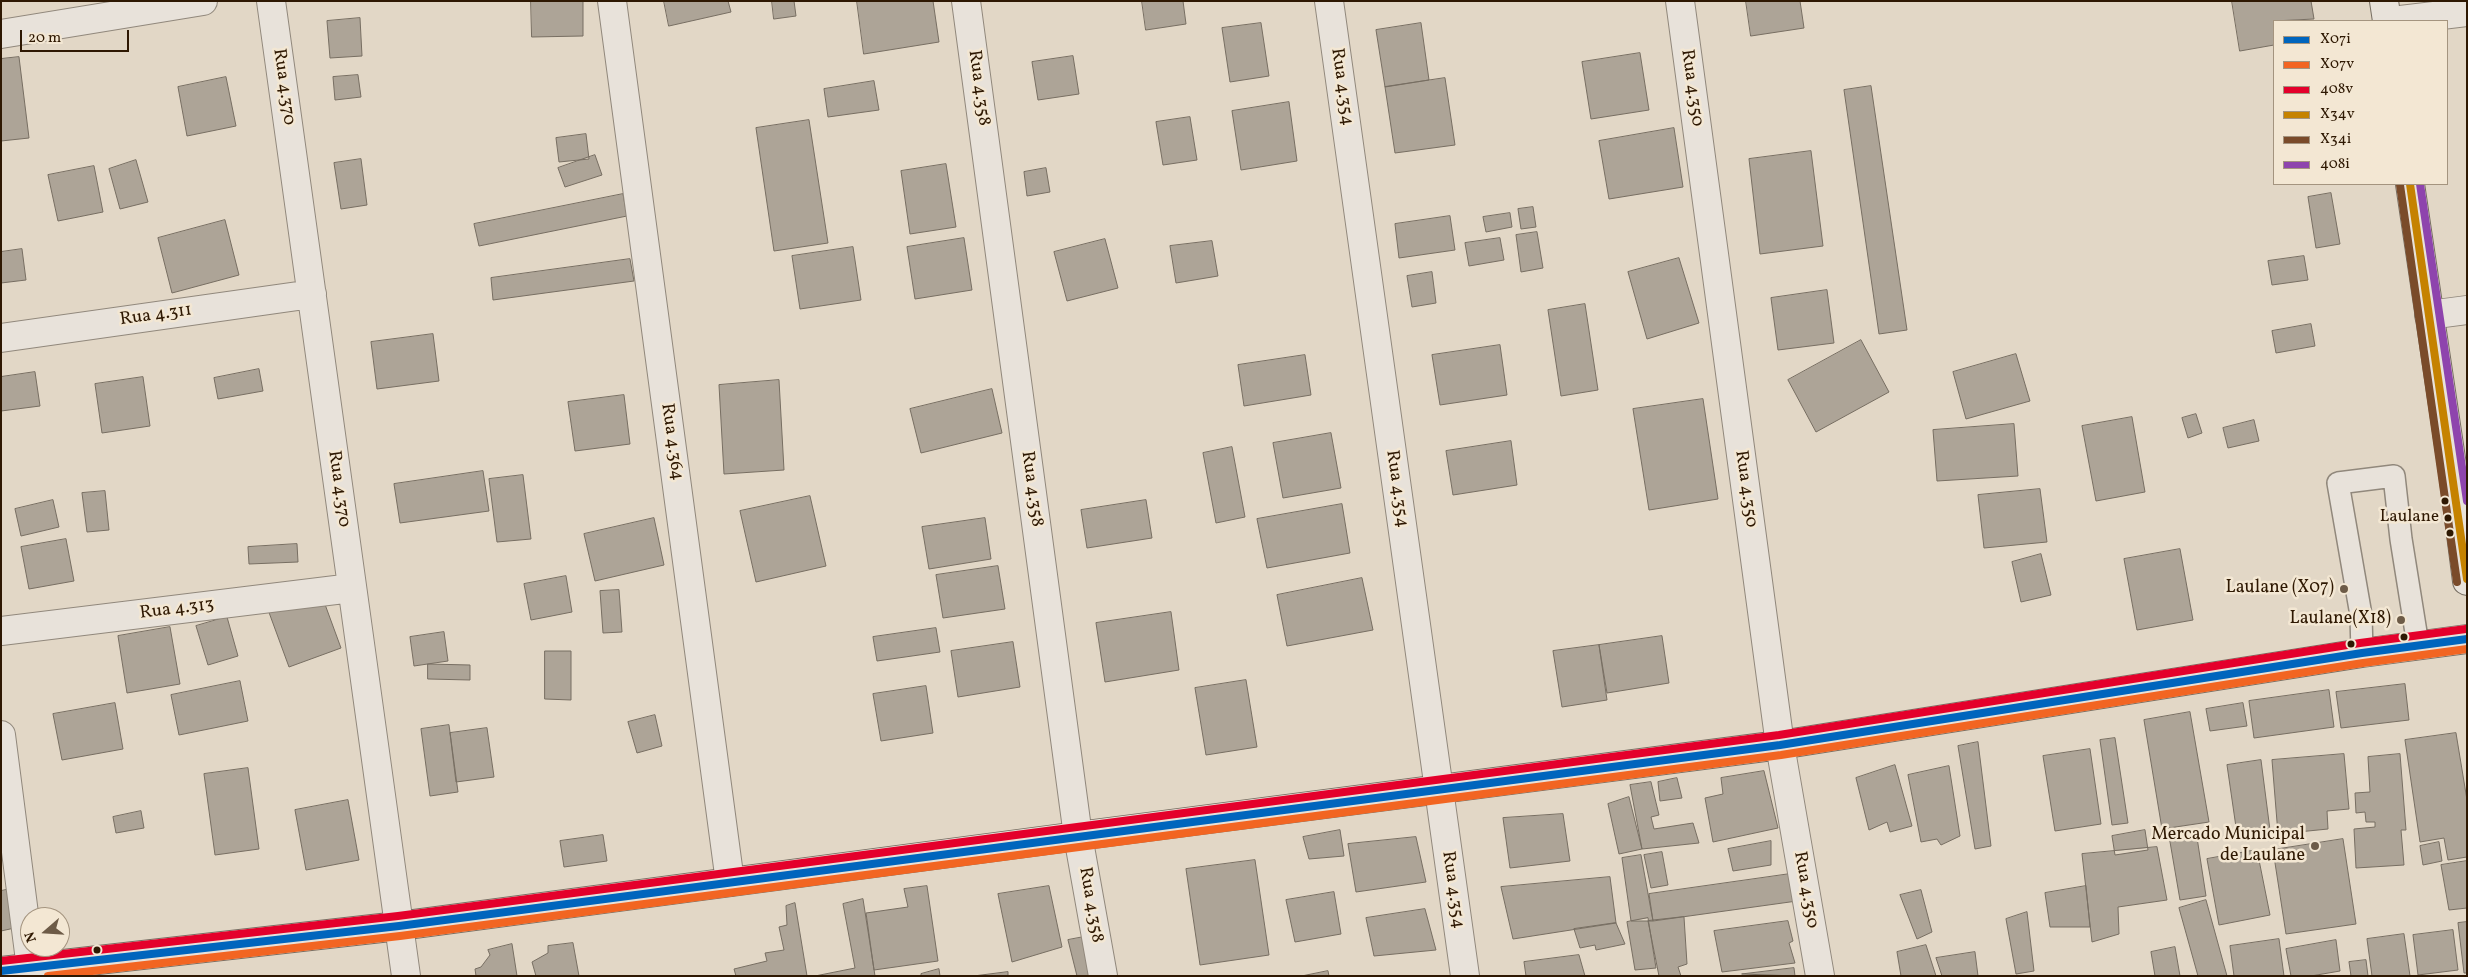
<!DOCTYPE html>
<html>
<head>
<meta charset="utf-8">
<style>
  body { margin:0 }
  #map { position:relative; width:2468px; height:977px; overflow:hidden; background:#e2d7c6; font-family:Vollkorn,serif }
  canvas { display:block }
  .frame { position:absolute; inset:0; border:2px solid #2e1802; pointer-events:none }
  .legend { position:absolute; left:2273px; top:20px; width:175px; height:165px; box-sizing:border-box; background:#f3e7d3; border:1px solid #a4947f; margin:0; padding:6px 9px; list-style:none; font-size:15px; color:#2e1802 }
  .legend li { display:flex; align-items:center; gap:10px; height:25px }
  .legend b { width:25px; border:1px solid #a4947f }
  .north { position:absolute; left:20px; top:907px; width:50px; height:50px; box-sizing:border-box; background:#f3e7d3; border:1px solid #a4947f; border-radius:50%; rotate:251deg; font-size:14px; font-weight:700; line-height:20px; text-align:center; color:#2e1802 }
  .north::after { content:''; display:block; margin:auto; width:18px; height:22px; background:#6d5b47; clip-path:polygon(50% 0,100% 100%,50% 72%,0 100%) }
  .scale { position:absolute; left:20px; top:30px; width:109px; height:22px; box-sizing:border-box; border:2px solid #2e1802; border-top:0; padding-left:6px; font-size:15px; line-height:18px; white-space:nowrap; color:#2e1802; -webkit-text-stroke:4px #f3e7d3; paint-order:stroke }
</style>
</head>
<body>
<div id="map">
<canvas width="2468" height="977"></canvas>
<div class="frame"></div>
<ul class="legend">
<li><b style="height:6px;background:#0065bd"></b>X07i</li>
<li><b style="height:6px;background:#f26522"></b>X07v</li>
<li><b style="height:6px;background:#e4002b"></b>408v</li>
<li><b style="height:6px;background:#c58200"></b>X34v</li>
<li><b style="height:6px;background:#7a4b2a"></b>X34i</li>
<li><b style="height:6px;background:#8e44ad"></b>408i</li>
</ul>
<div class="north">N</div>
<div class="scale">20 m</div>
</div>
<script>
const c = document.querySelector('canvas').getContext('2d');
c.lineJoin = 'round';
function fill(path, color) { c.fillStyle = color; c.fill(path, 'evenodd'); }
function trace(path, color, width, dash) { c.strokeStyle = color; c.lineWidth = width; c.lineCap = dash ? 'butt' : 'round'; c.setLineDash(dash || []); c.stroke(path); }
function write(font, color, halo, rows, align = 'center') {
  c.font = font + ' Vollkorn,serif'; c.lineWidth = 5; c.setLineDash([]); c.textBaseline = 'middle'; c.strokeStyle = halo; c.fillStyle = color; for (const [text, x, y, turn = 0] of rows) {
    c.save(); c.translate(x, y); c.rotate((+turn || 0) * Math.PI / 180); c.textAlign = isNaN(turn) ? turn : align; if (halo) c.strokeText(text, 0, 0); c.fillText(text, 0, 0); c.restore();
  }
}
const building = new Path2D(`
  M531 1H583V36L532 37Z
  M664 1H728L731 12 669 26Z
  M772 1H794L796 16 774 19Z
  M857 1H933L939 42 864 54Z
  M1142 1H1183L1186 24 1146 30Z
  M1746 1H1800L1804 28 1751 36Z
  M2232 1H2311L2314 19 2274 21V45L2240 51Z
  M360 18 362 56 330 58 327 21Z
  M1261 23 1269 76 1230 82 1222 28Z
  M1421 23 1429 80 1385 87 1376 30Z
  M1640 53 1649 110 1591 119 1582 62Z
  M1073 56 1079 94 1038 100 1032 62Z
  M19 57 29 138 1 141V59Z
  M358 75 361 97 335 100 333 77Z
  M226 77 236 126 187 136 178 87Z
  M1445 78 1455 145 1395 153 1385 87Z
  M874 81 879 110 828 117 824 89Z
  M1871 86 1907 330 1879 334 1844 90Z
  M1289 102 1297 161 1241 170 1232 111Z
  M1190 117 1197 160 1163 165 1156 122Z
  M809 120 828 243 774 251 756 128Z
  M1674 128 1683 187 1609 199 1599 141Z
  M586 134 589 159 559 162 556 138Z
  M1811 151 1823 246 1760 254 1749 159Z
  M595 155 602 175 565 187 558 168Z
  M361 159 367 205 341 209 334 163Z
  M136 160 148 202 120 209 109 169Z
  M946 164 956 227 910 234 901 171Z
  M94 166 103 212 58 221 48 175Z
  M1046 168 1050 192 1027 196 1024 172Z
  M2331 193 2340 244 2316 248 2308 197Z
  M623 194 627 216 479 246 474 224Z
  M1533 207 1536 227 1521 229 1518 209Z
  M1510 213 1512 227 1486 232 1483 217Z
  M1450 216 1455 250 1399 258 1395 224Z
  M225 220 239 275 172 293 158 238Z
  M1537 232 1543 268 1521 272 1516 235Z
  M964 238 972 290 915 299 907 247Z
  M1500 238 1504 260 1469 266 1465 243Z
  M1105 239 1118 288 1067 301 1054 252Z
  M1212 241 1218 276 1176 283 1170 246Z
  M853 247 861 300 800 309 792 256Z
  M22 249 26 280 1 283V252Z
  M2304 256 2308 280 2272 285 2268 261Z
  M1679 258 1699 323 1647 339 1628 272Z
  M630 259 634 281 493 300 491 278Z
  M1432 272 1436 303 1412 307 1407 276Z
  M1827 290 1834 343 1778 350 1771 298Z
  M1585 304 1598 390 1561 396 1548 310Z
  M2311 324 2315 346 2276 353 2272 331Z
  M433 334 439 381 377 389 371 342Z
  M1861 340 1889 392 1816 432 1788 380Z
  M1500 345 1507 395 1440 405 1432 355Z
  M2016 354 2030 401 1966 419 1953 372Z
  M1305 355 1311 395 1244 406 1238 365Z
  M259 369 263 391 218 399 214 378Z
  M35 372 40 406 1 411V377Z
  M143 377 150 426 102 433 95 384Z
  M779 380 784 470 724 474 719 385Z
  M992 389 1002 433 921 453 910 409Z
  M624 395 630 444 575 451 568 402Z
  M1703 399 1718 499 1649 510 1633 409Z
  M2196 414 2202 433 2188 438 2182 418Z
  M2132 417 2145 492 2096 501 2082 426Z
  M2254 420 2259 441 2228 448 2223 428Z
  M2014 424 2018 476 1937 481 1933 430Z
  M1331 433 1341 488 1283 498 1273 443Z
  M1511 441 1517 485 1453 495 1446 451Z
  M1232 447 1245 517 1216 523 1203 453Z
  M483 471 489 511 400 523 394 484Z
  M523 475 531 539 497 542 489 479Z
  M2040 489 2047 542 1984 548 1978 495Z
  M105 491 109 530 87 532 82 493Z
  M810 496 826 566 756 582 740 511Z
  M53 500 59 527 21 536 15 509Z
  M1146 500 1152 538 1087 548 1081 510Z
  M1342 504 1350 553 1267 568 1257 519Z
  M654 518 664 565 595 581 584 534Z
  M985 518 991 559 929 569 922 527Z
  M66 539 74 581 29 589 21 547Z
  M297 544 298 562 249 564 248 547Z
  M2180 549 2193 620 2137 630 2124 559Z
  M2041 554 2051 595 2021 602 2012 562Z
  M998 566 1005 609 943 618 936 575Z
  M566 576 572 612 531 620 524 584Z
  M1362 578 1373 630 1287 646 1277 595Z
  M319 588 341 648 289 667 267 607Z
  M619 590 622 632 603 633 600 591Z
  M1171 612 1179 670 1105 682 1096 623Z
  M227 617 238 656 208 665 196 626Z
  M170 627 180 684 127 693 118 636Z
  M936 628 940 652 877 661 873 637Z
  M444 632 448 661 414 666 410 637Z
  M1662 636 1669 683 1607 693 1599 645Z
  M1013 642 1020 687 958 697 951 651Z
  M1599 645 1607 700 1562 707 1553 651Z
  M545 651H571V700L545 699Z
  M428 664 470 665V680L428 679Z
  M1246 680 1257 747 1206 755 1195 688Z
  M240 681 248 721 179 735 171 695Z
  M2405 684 2409 720 2341 728 2336 692Z
  M926 686 933 733 881 741 873 694Z
  M2329 690 2334 727 2254 738 2249 701Z
  M115 703 123 749 62 760 53 714Z
  M2243 703 2247 726 2210 731 2206 709Z
  M2190 712 2209 822 2162 829 2144 720Z
  M655 715 662 746 637 753 628 722Z
  M449 725 458 792 430 796 421 729Z
  M487 728 494 777 456 782 450 733Z
  M2456 733 2467 800V857L2448 860 2444 838 2420 842 2405 740Z
  M2115 738 2128 823 2112 825 2100 740Z
  M1978 742 1991 846 1975 849 1958 746Z
  M2090 749 2101 824 2055 831 2043 756Z
  M2344 754 2349 809 2327 811 2328 829 2278 834 2272 760Z
  M2400 754 2406 830H2401L2404 865 2356 868 2354 829 2375 827V822H2366L2365 812 2356 813 2355 793 2370 792 2368 757Z
  M2261 760 2270 830 2237 834 2227 765Z
  M1895 765 1912 826 1890 832 1887 822 1869 830 1856 778Z
  M1949 766 1960 836 1941 845 1937 839 1921 842 1908 775Z
  M248 768 259 849 215 855 204 774Z
  M1764 771 1778 828 1713 842 1705 798 1723 794 1721 778Z
  M1677 778 1682 798 1660 801 1658 782Z
  M1651 782 1659 815 1651 817 1654 829 1693 823 1699 843 1642 849 1630 785Z
  M1629 797 1642 849 1619 854 1608 804Z
  M348 800 359 860 306 870 295 810Z
  M141 811 144 828 116 833 113 817Z
  M1563 814 1570 861 1510 868 1503 818Z
  M1340 830 1344 856 1309 859 1303 837Z
  M2145 830 2148 850 2115 855 2112 836Z
  M2196 831 2206 896 2180 900 2169 836Z
  M603 835 607 861 564 867 560 841Z
  M1416 837 1426 882 1356 892 1348 844Z
  M2343 839 2356 924 2286 934 2273 850Z
  M1771 841V865L1733 871 1728 849Z
  M2439 842 2442 861 2423 865 2420 846Z
  M2157 847 2167 900 2118 907 2119 934 2092 942 2082 854Z
  M2257 850 2270 915 2219 925 2207 859Z
  M1662 852 1668 885 1651 888 1644 855Z
  M1641 855 1653 921H1631L1622 858Z
  M1255 860 1269 955 1200 965 1186 869Z
  M2467 861V908L2449 910 2441 865Z
  M1790 874 1797 901 1653 921 1649 894Z
  M1610 877 1616 923 1513 939 1501 887Z
  M927 886 938 961 874 970 866 913 908 907 904 889Z
  M1049 886 1062 947 1012 962 998 894Z
  M2086 886 2090 927H2050L2045 893Z
  M20 887 28 925 1 931V891Z
  M1921 890 1932 932 1917 939 1900 895Z
  M1334 892 1341 934 1295 942 1286 900Z
  M863 899 875 976H815L855 968 843 904Z
  M2206 900 2227 976H2198L2179 908Z
  M795 903 807 976H736L734 969 767 961 765 953 784 950 779 927 787 925 786 906Z
  M1425 909 1436 950 1374 956 1366 918Z
  M2027 912 2034 971 2016 974 2006 919Z
  M1684 917 1687 964 1678 967 1681 976H1659L1648 921Z
  M1648 918 1656 968 1635 970 1627 922Z
  M1788 921 1793 941 1789 943 1795 963 1722 972 1714 931Z
  M2467 922V973H2464L2458 923Z
  M1616 923 1625 944 1596 950 1595 945 1580 948 1574 929Z
  M2453 930 2458 970 2418 975 2413 935Z
  M2404 934 2410 976H2372L2367 939Z
  M1089 936 1097 976H1077L1068 940Z
  M2279 939 2284 976H2234L2230 946Z
  M2336 940 2340 971 2311 976H2291L2286 949Z
  M573 943 579 976H536L532 962 548 953V946Z
  M512 944 517 976H476L475 969 481 967 490 955 488 950Z
  M1926 945 1936 976H1901L1897 952Z
  M2175 947 2180 976H2155L2151 952Z
  M1975 952 1978 976H1942L1936 958Z
  M1579 955 1585 976H1526L1524 962Z
  M2366 960 2368 976H2351L2349 962Z
  M1794 968 1795 976 1742 974Z
  M939 969 940 976H921V974Z
  M1328 971 1329 976H1302Z
  M1008 972V976H974Z`);
fill(building, '#ada497');
trace(building, '#776e62', 1);
const lane = new Path2D(`
  M2362 653 2361 615 2338 483 2394 476 2401 539 2418 645`);
const street = new Path2D(`
  M271 1 406 976
  M612 1 730 882
  M966 1 1078 836 1103 976
  M1329 1 1465 976
  M1680 1 1780 745 1820 976
  M2392 21 2467 12
  M1 34 203 1
  M2429 315 2467 310
  M1 338 312 294
  M1 631 352 588
  M1 735 32 976`);
const secondary = new Path2D(`
  M2384 1 2387 21
  M2410 184 2453 472 2467 581
  M1 971 399 926 1078 836 1780 745 2362 653 2467 639`);
trace(lane, '#91887c', 24);
trace(street, '#91887c', 30);
trace(secondary, '#776e62', 30);
trace(lane, '#e8e2da', 21);
trace(street, '#e8e2da', 28);
trace(secondary, '#e8e2da', 28);
trace(new Path2D(`
  M1 971 399 926 1780 745 2362 653 2467 639`), '#0065bd', 8);
trace(new Path2D(`
  M48 976 400 936 1781 755 2363 663 2467 649`), '#f26522', 8);
trace(new Path2D(`
  M1 961 398 916 1779 735 2360 643 2466 629`), '#e4002b', 8);
trace(new Path2D(`
  M2410 184 2467 579`), '#c58200', 8);
trace(new Path2D(`
  M2400 185 2457 582`), '#7a4b2a', 8);
trace(new Path2D(`
  M2420 184 2467 501`), '#8e44ad', 8);
for (const [x, y, r, color] of [
  [2445,501,4.5,"#2e1802"],
  [2448,518,4.5,"#2e1802"],
  [2450,533,4.5,"#2e1802"],
  [2344,589,5,"#6d5b47"],
  [2401,620,5,"#6d5b47"],
  [2404,637,4.5,"#2e1802"],
  [2351,644,4.5,"#2e1802"],
  [2315,846,5,"#6d5b47"],
  [97,950,4.5,"#2e1802"]
]) { const dot = new Path2D(); dot.arc(x, y, r, 0, 2 * Math.PI); c.fillStyle = color; c.fill(dot); trace(dot, '#f3e7d3', 2); }
write('17px', '#2e1802', '#f3e7d3', [
  ["Laulane",2439,518]
], 'right');
write('18px', '#2e1802', '#f3e7d3', [
  ["Rua 4.370",283,87,82],
  ["Rua 4.354",1341,87,82],
  ["Rua 4.358",978,88,82],
  ["Rua 4.350",1691,88,82],
  ["Rua 4.311",156,316,-8],
  ["Rua 4.364",671,442,82],
  ["Rua 4.370",338,489,82],
  ["Rua 4.358",1031,489,82],
  ["Rua 4.354",1396,489,82],
  ["Rua 4.350",1745,489,82],
  ["Rua 4.313",177,610,-7],
  ["Rua 4.354",1452,890,82],
  ["Rua 4.350",1805,890,80],
  ["Rua 4.358",1090,905,80]
]);
write('18px', '#2e1802', '#f3e7d3', [
  ["Laulane (X07)",2334,589],
  ["Laulane(X18)",2391,620],
  ["Mercado Municipal",2305,836],
  ["de Laulane",2305,857]
], 'right');
</script>
</body>
</html>
